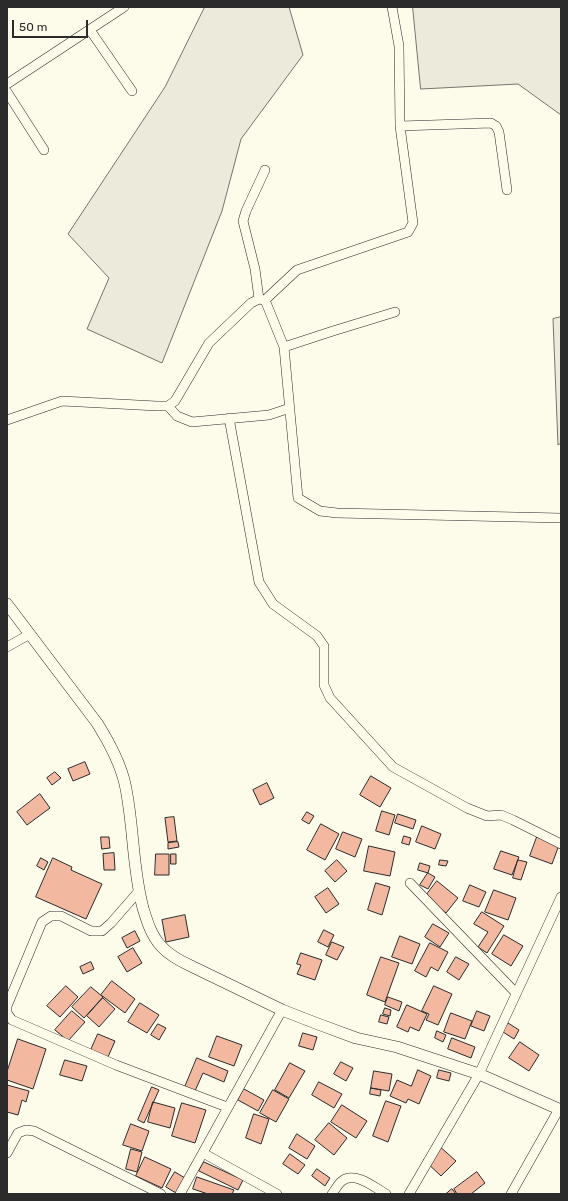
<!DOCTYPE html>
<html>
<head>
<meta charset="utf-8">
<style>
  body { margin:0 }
  #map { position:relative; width:568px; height:1201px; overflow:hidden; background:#fdfbea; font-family:Rubik,sans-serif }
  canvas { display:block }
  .frame { position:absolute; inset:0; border:8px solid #2b2b2b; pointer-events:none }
  .scale { position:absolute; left:12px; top:20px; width:76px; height:18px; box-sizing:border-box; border:2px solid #2b2b2b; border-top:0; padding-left:5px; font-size:12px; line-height:14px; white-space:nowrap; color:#2b2b2b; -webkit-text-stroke:3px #fdfbea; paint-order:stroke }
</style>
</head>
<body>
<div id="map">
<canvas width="568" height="1201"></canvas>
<div class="frame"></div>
<div class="scale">50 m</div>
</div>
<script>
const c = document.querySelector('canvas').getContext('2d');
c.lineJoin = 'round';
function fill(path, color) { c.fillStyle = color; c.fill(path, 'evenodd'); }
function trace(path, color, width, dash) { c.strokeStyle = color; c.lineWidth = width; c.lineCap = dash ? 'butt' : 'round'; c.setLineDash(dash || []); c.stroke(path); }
const green = new Path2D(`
  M205 7H289L303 55 241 139 222 211 162 363 87 329 109 278 68 234 165 87Z
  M413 7H561V115L518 84 421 89Z
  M561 317V443L558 445 553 319Z`);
fill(green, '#ecebdb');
trace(green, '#74746e', 1);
const building = new Path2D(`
  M85 762 90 774 73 781 68 769Z
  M55 772 61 778 52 785 47 778Z
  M371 776 391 788 380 807 360 795Z
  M267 783 274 798 260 805 253 790Z
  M40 794 50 808 27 825 17 812Z
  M382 811 395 815 389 835 376 831Z
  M307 812 314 816 309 824 302 820Z
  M398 814 416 820 413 829 395 823Z
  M174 817 177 841 168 842 165 818Z
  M321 824 339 834 325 860 307 850Z
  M422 826 441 834 435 849 416 842Z
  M343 832 362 839 355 857 336 849Z
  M404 836 411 838 409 845 402 843Z
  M101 837H109L110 848 102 849Z
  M537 837 559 845 552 864 530 856Z
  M178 842 179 847 168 849V843Z
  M369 846 395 852 390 876 364 871Z
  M501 851 519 857 512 875 494 869Z
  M114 853 115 870H104L103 854Z
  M156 854H169V875H155Z
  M171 854H176V864H171Z
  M41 858 48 862 44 870 37 866Z
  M53 858 72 867 71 870 102 884 86 919 36 897Z
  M337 860 347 871 335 882 325 871Z
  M440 860 448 861 446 866 439 865Z
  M518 860 527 862 521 880 513 878Z
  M420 863 430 866 428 873 418 870Z
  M428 873 435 877 428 889 420 885Z
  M437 881 458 898 446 913 425 897Z
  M376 883 390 887 382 915 368 910Z
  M470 885 486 892 479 907 463 901Z
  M328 888 339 904 326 913 315 897Z
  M494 890 516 898 508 920 485 912Z
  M482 912 504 926 487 953 478 947 488 932 474 924Z
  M185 915 189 937 166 942 162 920Z
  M433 924 449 933 440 947 425 937Z
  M324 930 334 935 328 947 318 942Z
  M135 931 140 941 127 948 122 938Z
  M504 935 523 946 511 966 492 954Z
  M400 936 420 944 412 964 392 957Z
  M332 942 344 947 337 960 326 955Z
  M430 943 448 952 438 971 431 967 426 977 415 971Z
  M133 948 142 963 127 972 118 957Z
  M301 953 322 960 315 980 297 974 301 965 297 964Z
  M381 957 399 963 385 1002 367 995Z
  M456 957 469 964 459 980 447 972Z
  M91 962 94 969 83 974 80 967Z
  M112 981 135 999 125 1013 101 995Z
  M66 986 78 997 60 1017 47 1006Z
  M434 986 452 994 438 1025 426 1020 429 1014 422 1011Z
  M91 987 103 997 84 1018 72 1007Z
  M388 997 402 1002 399 1011 385 1005Z
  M103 998 115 1009 99 1027 87 1016Z
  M140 1003 159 1015 147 1033 128 1022Z
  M407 1005 427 1014 419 1031 410 1027 408 1032 397 1027Z
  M385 1008 391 1010 390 1016 383 1014Z
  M72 1011 85 1022 68 1041 55 1030Z
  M477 1011 490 1016 484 1031 471 1026Z
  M451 1013 472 1021 465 1039 444 1032Z
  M381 1015 389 1017 387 1024 379 1022Z
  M508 1023 519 1030 514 1039 503 1032Z
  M158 1024 166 1028 159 1040 151 1035Z
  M437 1031 446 1035 443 1042 435 1038Z
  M303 1033 317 1037 313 1050 299 1046Z
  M98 1034 115 1041 108 1057 91 1050Z
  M217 1036 242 1045 234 1066 209 1057Z
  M452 1038 475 1047 471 1058 448 1049Z
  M18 1039 46 1049 33 1089 7 1080V1072Z
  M520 1042 539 1055 529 1071 509 1058Z
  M197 1058 228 1071 224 1082 203 1073 195 1091 185 1087Z
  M65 1060 87 1066 82 1081 60 1075Z
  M341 1062 353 1068 346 1081 334 1074Z
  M290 1063 305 1071 289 1098 275 1090Z
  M418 1070 431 1076 419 1104 408 1099 406 1103 390 1096 397 1080 411 1086Z
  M439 1070 451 1073 449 1081 437 1078Z
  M374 1071 392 1074 389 1091 371 1088Z
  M319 1082 342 1094 334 1108 312 1095Z
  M7 1085 29 1091 26 1102 22 1100 18 1115 7 1112Z
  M152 1087 159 1090 144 1123 138 1120Z
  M371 1088 381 1090 380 1096 370 1094Z
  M244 1089 264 1100 258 1111 238 1100Z
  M273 1090 289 1099 276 1122 260 1113Z
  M386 1101 401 1106 388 1142 373 1136Z
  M153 1102 175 1108 170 1128 148 1122Z
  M182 1103 206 1110 195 1143 172 1136Z
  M342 1105 367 1121 356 1138 331 1122Z
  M254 1114 269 1119 261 1144 246 1138Z
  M329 1123 347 1138 334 1155 315 1140Z
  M131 1124 149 1131 142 1151 123 1145Z
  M297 1134 315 1146 307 1159 289 1148Z
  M438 1145 456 1161 441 1176 424 1160Z
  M131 1149 142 1152 137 1172 126 1169Z
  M290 1154 305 1165 298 1174 283 1164Z
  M145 1157 171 1169 162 1188 136 1176Z
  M204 1162 243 1180 238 1190 199 1171Z
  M317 1169 330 1178 325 1186 312 1176Z
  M175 1172 185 1178 176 1193 166 1187Z
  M477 1172 485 1183 471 1194H457L454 1189Z
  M197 1177 234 1190 232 1194H208L193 1189Z
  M452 1189 456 1194H446Z`);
fill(building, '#f2b8a0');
trace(building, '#2b2b2b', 1);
const minor = new Path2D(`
  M90 30 132 91
  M7 84 124 7
  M7 92 44 150
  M400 126 491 123 496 126 499 132 507 190
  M259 299 255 269 243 221 246 211 265 170
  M265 300 297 270 408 232 413 223 400 126 399 46 392 7
  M284 347 333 331 395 312
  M168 406 177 416 192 422 269 415 290 408
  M229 418 259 582 273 604 317 636 324 646V685L330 698 393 767 467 808 487 816 501 815 513 820 561 844
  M7 420 62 401 157 406H168L175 401 209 343 251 303 259 299 265 300 284 347 298 498 320 511 337 513 561 518
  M7 647 30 634
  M410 883 516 993
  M139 891 111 923 102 931H91L61 916H51L42 922 7 1006V1013L12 1020 116 1065 227 1107
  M7 1153 18 1133 26 1130 34 1131 161 1194
  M203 1153 277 1194
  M180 1194 282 1010
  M332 1194C335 1190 338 1184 342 1181 355 1171 374 1187 386 1194
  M409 1194 479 1074 561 897
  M511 1194 559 1109`);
const tertiary = new Path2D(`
  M7 604 97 723C109 742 120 762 125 784 134 825 132 867 143 908 147 921 151 935 161 946 169 955 180 961 191 966L282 1010 318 1024 356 1038 397 1047 479 1074 561 1110`);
trace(minor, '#2b2b2b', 10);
trace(tertiary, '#2b2b2b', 12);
trace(minor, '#fdfbea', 9);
trace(tertiary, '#fdfbea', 11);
</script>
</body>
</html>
